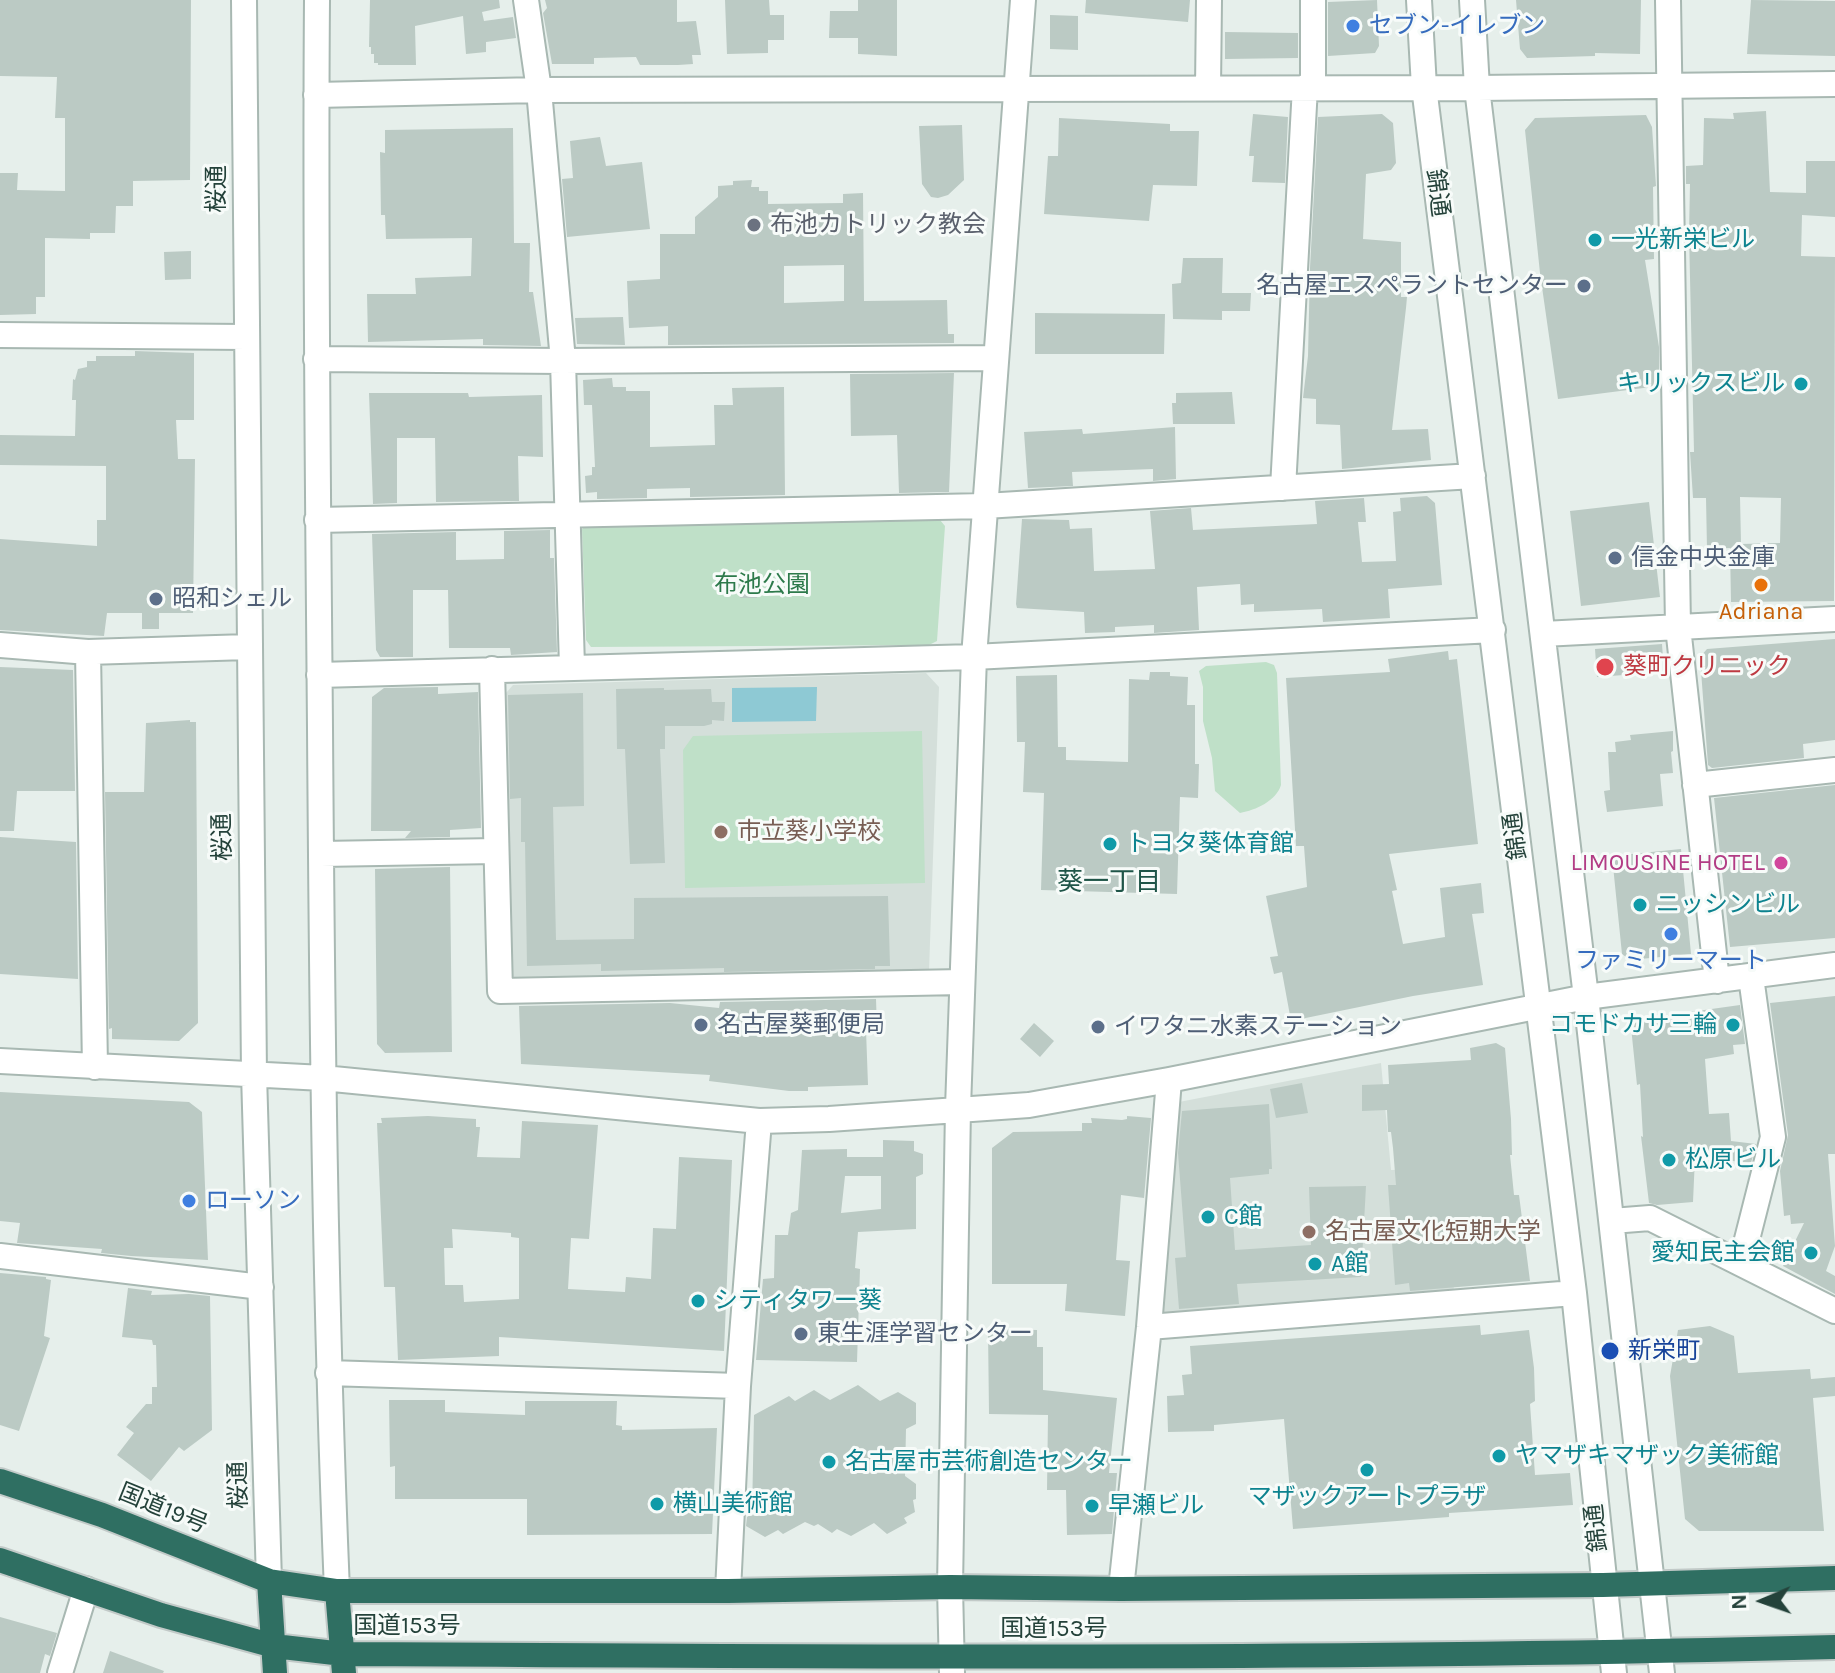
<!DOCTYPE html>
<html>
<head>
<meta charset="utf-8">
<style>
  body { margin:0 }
  #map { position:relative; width:1835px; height:1673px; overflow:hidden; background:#e6efeb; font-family:Karla,sans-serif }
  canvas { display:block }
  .north { position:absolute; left:1723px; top:1561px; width:80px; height:80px; -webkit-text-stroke:6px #f7fbf9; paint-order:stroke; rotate:268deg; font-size:22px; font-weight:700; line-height:32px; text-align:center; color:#24423a }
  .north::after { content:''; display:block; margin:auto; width:28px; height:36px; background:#24423a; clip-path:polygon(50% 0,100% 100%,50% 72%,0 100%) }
</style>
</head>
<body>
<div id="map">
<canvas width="1835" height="1673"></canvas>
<div class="north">N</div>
</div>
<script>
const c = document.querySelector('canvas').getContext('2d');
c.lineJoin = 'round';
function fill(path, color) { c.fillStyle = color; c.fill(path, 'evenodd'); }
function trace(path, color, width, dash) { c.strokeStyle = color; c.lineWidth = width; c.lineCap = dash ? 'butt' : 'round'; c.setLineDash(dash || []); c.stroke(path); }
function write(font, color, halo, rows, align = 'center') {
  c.font = font + ' Karla,"Noto Sans JP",sans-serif'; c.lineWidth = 6; c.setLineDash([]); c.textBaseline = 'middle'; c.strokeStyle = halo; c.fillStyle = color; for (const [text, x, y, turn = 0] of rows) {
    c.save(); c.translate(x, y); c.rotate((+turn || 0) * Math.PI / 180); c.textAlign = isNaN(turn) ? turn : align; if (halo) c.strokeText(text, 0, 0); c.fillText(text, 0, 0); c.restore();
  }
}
fill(new Path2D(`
  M926 673 939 687 929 971 514 977 511 974 506 693 513 685Z
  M1381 1063 1391 1170 1448 1168 1454 1294 1170 1319 1159 1308 1179 1102Z`), '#d4dfda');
fill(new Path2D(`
  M940 520 945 526 937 641 929 645 591 647 586 640 582 529 586 526Z
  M1266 662 1274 665 1277 673 1281 785C1276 801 1256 810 1240 813L1215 791 1212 758 1203 721V687L1199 671 1206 666Z
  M922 731 925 883 685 888 683 750 693 736Z`), '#bfe0c8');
fill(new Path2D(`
  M817 687 816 721 732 722V688Z`), '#8ec9d4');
fill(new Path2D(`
  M0 0H191L190 180 133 181V206H116L115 233H90V239L45 238V297H36V314L0 315V173H18L17 190 65 191V118H55L57 77 0 76Z
  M370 0H499L500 8 482 12 484 21 513 17 516 38 486 42V52L466 54 463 16 415 26 416 65H378V63H374V54H371V47H369Z
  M545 0H677V22L696 21 701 55H692L693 64 678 65H640L636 57 594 58V64H552L543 13 547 8Z
  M725 0H769L770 15H784V40H768V53L727 54Z
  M858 0H897V56L858 54V38H829L830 11H858Z
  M1086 0H1190L1188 22 1085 13Z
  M1377 0 1379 46 1375 53 1328 56V2Z
  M1516 0H1641L1640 54 1595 53V56L1527 58 1520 49Z
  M1751 0 1835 1V56L1747 54Z
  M1050 15 1078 16V50L1050 49Z
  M1225 32 1298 33V58L1225 59Z
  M1766 111 1770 192 1806 193V161H1835V217L1802 215 1801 256 1835 257 1834 601 1731 602 1730 548 1707 549 1706 498H1693L1690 452H1694L1689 234 1690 184H1686V166L1703 165 1704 118 1734 119 1733 113ZM1740 497 1781 498 1780 543 1741 544Z
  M1253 114 1288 117 1285 183 1252 182 1254 156H1249Z
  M1382 114 1393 123 1396 163 1391 170 1366 174 1363 239 1401 242V297H1407L1406 308 1392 430 1428 429 1431 460 1342 469 1340 425 1316 424V399L1303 398 1308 356 1310 268 1318 117Z
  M1646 115 1652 127 1656 186 1653 187 1654 259 1645 260 1659 347V386L1558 399 1540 273 1525 130 1535 118Z
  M1059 118 1170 124V131H1199L1197 186 1153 185 1149 221 1044 214 1048 156H1058Z
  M962 125 964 180 948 195 938 198 931 197 922 184 919 126Z
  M513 128 514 243H530L529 292H533L541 346 483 345V339L368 342 367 294H416L415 278 471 276 472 238 386 239 385 215H381L380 152 385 153V130Z
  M600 137 606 166 642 162 650 229 567 237 562 179 573 178 570 141Z
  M752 180 751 187H759V191H768V204L843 203V194L863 193 864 301 947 300 948 334H954V343L668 345V326L629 328 627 281 660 279V234H695V217L718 197V186L733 185V181ZM844 265V301L784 303V266Z
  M191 251V279L165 280 164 252Z
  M1183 258H1223L1222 293H1251L1250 311H1222V320L1173 319 1172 284 1181 283Z
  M1035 313 1165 314 1164 354H1035Z
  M623 317 625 345 577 344 575 318Z
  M135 351 194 353V420H176L178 459H195L193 613H159V629H142V613H107L104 636 0 630V539L97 546V520H106V466L0 465V435L75 436 76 400H72L73 379 75 380 78 369 87 367V361H96V356H135Z
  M954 373 949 492 899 493 897 435 851 436 850 374Z
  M612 378 613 387H626V391H650V447L715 445 714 405H733L732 388 784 387 785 495 690 497V488L647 489V498L597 499V492L586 493 585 476 592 475V467H595L592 405H584L583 380Z
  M1232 392 1235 424H1173L1172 403H1176V393Z
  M369 393H468L469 397 542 395 543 457 518 456 519 501 436 502 435 438H397V503L373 504Z
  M1175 427 1176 479 1153 481V469L1072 472 1073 486 1028 488 1024 432 1082 429 1083 434Z
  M1427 496 1435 503 1442 585 1388 589 1390 618 1323 622 1322 609 1254 612V604L1241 605 1240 584 1197 587 1199 630 1154 633V625L1115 627V632L1085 633 1084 612 1017 608 1016 604 1022 519 1069 520 1070 529 1092 528 1094 571 1155 569 1150 511 1191 508 1193 530 1317 524 1315 501 1364 498 1366 522H1358L1362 562 1396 561 1393 512 1401 511 1400 498Z
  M1649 502 1660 597 1581 606 1570 511Z
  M550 530V558H554L557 652 511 655 510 648H449L448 590H413V657H380L376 650 372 534 456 532V560L504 559V531Z
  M756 575 757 598H740L739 577Z
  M1835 639V740L1803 744 1804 758 1712 768 1708 765 1700 657 1707 649Z
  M1662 644 1664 672 1597 677 1595 649Z
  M1448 651 1449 660 1457 659 1478 844 1389 854 1397 890 1392 891 1403 944 1445 937 1440 888 1481 883 1484 913 1472 914 1483 985 1413 996 1291 1021 1282 972 1274 974 1270 957 1278 956 1266 896 1307 887 1304 846H1296L1286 678 1390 672 1388 659Z
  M0 667 73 670 75 791H17L14 831H0Z
  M1150 672H1170V676L1188 677 1187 705H1195V764H1199L1198 798 1180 797 1177 894 1041 890 1044 793 1023 792 1025 742H1017L1016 676 1057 675 1058 747H1066V760L1128 762 1129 679 1149 680Z
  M438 687V694L478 692 481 828 450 830V837L405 838 411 831H371L372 697 384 688Z
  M664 688V690L711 689 712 702H725L724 721 712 720V724L704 726H665V749H660L665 863 630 864 625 749H617L616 689Z
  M583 693 584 806 553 807 556 940 634 939V898L888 896 890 966H875V969L724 972V968L601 971V964L527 966 525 842H521V798L510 799 508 695Z
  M190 720V722H196L198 1023 179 1041 112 1039V1028L109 1029 105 792H144L146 723Z
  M1673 731V751L1671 752 1673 773 1660 774 1663 806 1607 812 1604 791 1610 790 1608 752H1616L1615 742 1631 740 1630 735Z
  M1835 785V938L1730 947 1714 798Z
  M0 837 76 842 78 979 0 974Z
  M1681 849 1691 954 1630 960 1622 954 1612 856Z
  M450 867 452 1052 385 1053 377 1044 375 869Z
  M1835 996V1154H1828L1835 1246 1826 1271 1835 1276V1294L1783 1266 1804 1223 1791 1224 1790 1215 1784 1216 1780 1171 1788 1135 1770 1003Z
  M876 999 877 1029 866 1030 868 1085 808 1087V1091H789L709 1081 710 1075 521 1064 519 1006 670 1003 719 1008 720 1002Z
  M1740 1005 1745 1044 1733 1045 1734 1054 1705 1059 1709 1114 1729 1113 1731 1141 1756 1144 1751 1163 1695 1157 1693 1202 1657 1205 1649 1203 1641 1136 1643 1137 1640 1084 1637 1085 1631 1027 1640 1019Z
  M1034 1023 1054 1041 1040 1057 1020 1039Z
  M1496 1043 1505 1048 1511 1119 1512 1155H1510L1514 1195H1519L1530 1281 1410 1291 1409 1283 1395 1285 1388 1185H1396L1393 1148 1391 1132H1388L1387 1110 1362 1111V1085L1389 1084 1388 1065 1471 1060 1470 1048Z
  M1302 1083 1308 1113 1276 1118 1270 1089Z
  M0 1092 189 1102 202 1112 208 1260 131 1256 101 1253 102 1249 17 1243 20 1223 0 1221Z
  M1269 1104 1272 1169H1269V1174L1230 1178 1235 1250 1311 1245 1309 1187 1366 1186 1361 1277 1237 1284 1239 1304 1179 1309 1175 1258 1186 1257 1178 1153 1182 1111Z
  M428 1116 476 1119V1127H480L477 1157 520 1158 522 1121 598 1125 589 1239 571 1238 568 1289 625 1292 626 1277 651 1279 653 1228 676 1229 679 1157 732 1160 724 1351 499 1337V1356L398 1360 395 1287H384L377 1123H382L381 1118ZM452 1229 511 1233V1237L519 1238V1299L464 1302 463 1285H445L444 1248H453Z
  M1127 1116 1151 1118 1144 1198 1121 1195 1116 1260 1130 1261 1125 1316 1065 1311 1067 1284H992V1148L1013 1132 1082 1131V1123H1092L1091 1118 1122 1120 1127 1119Z
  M883 1140 914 1141V1151L923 1154V1174L916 1177V1229L858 1232 855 1268 860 1269 857 1362 756 1360 763 1279 774 1278 775 1235H788L791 1213 798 1210 802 1150 847 1149V1157H883ZM845 1176H881V1209L841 1213Z
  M0 1273 46 1277V1279L51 1280 44 1336 50 1338 19 1431 0 1425Z
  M128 1288 152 1291 151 1295 189 1294 210 1296 212 1430 184 1451 179 1447 151 1481 117 1455 134 1433 126 1427 146 1404H152V1387H157L156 1345H153L152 1340 122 1337Z
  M1480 1325 1481 1335 1529 1330 1534 1368 1535 1401 1530 1404 1535 1475 1570 1473 1573 1505 1449 1513V1517L1293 1529 1284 1419 1214 1425V1431L1168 1432 1167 1396 1184 1395 1182 1375 1192 1374 1190 1346Z
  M1710 1326 1734 1336 1738 1373 1810 1369 1811 1379 1835 1377V1396L1813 1398 1824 1531H1699L1685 1519 1670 1376 1678 1330Z
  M988 1329 1037 1330V1347H1043V1390L1117 1398 1109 1473H1117L1112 1534 1067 1535 1066 1490H1047L1048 1415 989 1414Z
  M858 1385 880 1401 898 1392 916 1403V1424L906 1429 905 1476 916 1484V1499L913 1500 915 1512 904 1518 907 1523 887 1534 874 1523 851 1536 837 1529 832 1533 818 1524 814 1526 805 1522 783 1534 778 1530 765 1537 746 1526 747 1517 752 1514 754 1415 789 1396 795 1401 814 1390 830 1400Z
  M389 1400H445V1412L525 1415V1401H617L616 1425 622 1426V1430L717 1428 712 1534 527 1535V1499H395V1466L390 1467Z
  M0 1617 57 1633 50 1656 45 1654 40 1673H0Z
  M110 1651 164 1671 163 1673H103Z`), '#bbcac4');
const minor = new Path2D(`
  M244 0 254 1074 269 1581
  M317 0C315 243 318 485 320 728 322 1015 325 1303 337 1591
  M526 0 539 90 563 361 572 667
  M1313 0V87
  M1419 0 1424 87 1574 1293 1614 1673
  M1472 0 1477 88 1586 997 1662 1673
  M1668 0 1678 627 1717 981
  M1208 88 1209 0
  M316 95 539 90 1477 88 1835 84
  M0 335 246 337
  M316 359 563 361 996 358
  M1283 488 1305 87
  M317 520 985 506 1473 476
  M1543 634 1835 619
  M0 645 88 652 248 647
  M88 652 95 1067
  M492 669 500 991 962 982
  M319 675 974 657 1493 630
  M1695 785 1835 770
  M321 854 496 851
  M0 1061 323 1078 759 1121 829 1119 1029 1105 1169 1080 1586 997 1835 965
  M1612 1221 1650 1218 1835 1311
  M0 1256 261 1287
  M1741 1263 1773 1137 1751 977
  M1149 1327 1574 1293
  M328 1373 738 1386
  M1121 1589 1149 1327 1169 1080
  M728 1591 738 1386 759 1121
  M60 1673 86 1589
  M952 1673 950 1587 958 1108 974 657 1023 0`);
const highway = new Path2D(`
  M0 1481 102 1515 269 1581 337 1591H728L950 1587 1121 1589 1603 1585 1835 1578
  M0 1560 161 1615 274 1646 343 1654C840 1657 1338 1660 1835 1647
  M269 1581 275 1673
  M337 1591 344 1673`);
trace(minor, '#a8b8b2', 28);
trace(highway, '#c2cac8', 28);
trace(minor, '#fff', 24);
trace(highway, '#2f6f62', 24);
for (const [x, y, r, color] of [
  [1353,26,8,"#3f7fe0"],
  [754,225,8,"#6b7280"],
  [1595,240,8,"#0f9aa8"],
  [1584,286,8,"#5c6f8a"],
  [1801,384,8,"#0f9aa8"],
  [1615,558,8,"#5c6f8a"],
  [1761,585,8,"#e8710a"],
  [156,599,8,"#5c6f8a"],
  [1605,667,10,"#e0444e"],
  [721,832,8,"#8d6e63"],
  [1110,844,8,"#0f9aa8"],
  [1781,863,8,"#d1479c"],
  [1640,905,8,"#0f9aa8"],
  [1671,934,8,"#3f7fe0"],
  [701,1025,8,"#5c6f8a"],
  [1733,1025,8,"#0f9aa8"],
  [1098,1027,8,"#5c6f8a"],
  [1669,1160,8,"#0f9aa8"],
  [189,1201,8,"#3f7fe0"],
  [1208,1217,8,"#0f9aa8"],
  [1309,1232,8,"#8d6e63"],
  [1811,1253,8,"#0f9aa8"],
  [1315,1264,8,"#0f9aa8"],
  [698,1301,8,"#0f9aa8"],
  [801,1334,8,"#5c6f8a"],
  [1610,1351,10,"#1a4fb4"],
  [1499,1456,8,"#0f9aa8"],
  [829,1462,8,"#0f9aa8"],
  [1367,1470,8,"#0f9aa8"],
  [657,1504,8,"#0f9aa8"],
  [1092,1506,8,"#0f9aa8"]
]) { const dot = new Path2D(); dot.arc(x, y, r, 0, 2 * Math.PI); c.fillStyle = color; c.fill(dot); trace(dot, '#f7fbf9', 3); }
write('24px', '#366cbe', '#f7fbf9', [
  ["セブン-イレブン",1369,26],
  ["ファミリーマート",1671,961,"center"],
  ["ローソン",205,1201]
], 'left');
write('24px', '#24423a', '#f7fbf9', [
  ["桜通",217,189,-90],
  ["錦通",1437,193,83],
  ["錦通",1516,836,-97],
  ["桜通",223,837,-91],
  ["桜通",239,1485,-91],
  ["国道19号",163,1509,22],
  ["錦通",1597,1528,-96],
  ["国道153号",407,1626],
  ["国道153号",1054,1629]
]);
write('24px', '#5b616d', '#f7fbf9', [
  ["布池カトリック教会",770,225]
], 'left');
write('24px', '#0d838f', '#f7fbf9', [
  ["一光新栄ビル",1611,240],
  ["キリックスビル",1785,384,"right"],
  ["トヨタ葵体育館",1126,844],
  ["ニッシンビル",1656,905],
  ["コモドカサ三輪",1717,1025,"right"],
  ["松原ビル",1685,1160],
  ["C館",1224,1217],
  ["愛知民主会館",1795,1253,"right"],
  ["A館",1331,1264],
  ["シティタワー葵",714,1301],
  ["ヤマザキマザック美術館",1515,1456],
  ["名古屋市芸術創造センター",845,1462],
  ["マザックアートプラザ",1367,1497,"center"],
  ["横山美術館",673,1504],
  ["早瀬ビル",1108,1506]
], 'left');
write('24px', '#4e5e75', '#f7fbf9', [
  ["名古屋エスペラントセンター",1568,286,"right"],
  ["信金中央金庫",1631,558],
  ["昭和シェル",172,599],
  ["名古屋葵郵便局",717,1025],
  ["イワタニ水素ステーション",1114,1027],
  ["東生涯学習センター",817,1334]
], 'left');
write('24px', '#2d7a4b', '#f7fbf9', [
  ["布池公園",762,585]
]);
write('24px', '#c56008', '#f7fbf9', [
  ["Adriana",1761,612]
]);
write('24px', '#be3a42', '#f7fbf9', [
  ["葵町クリニック",1623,667]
], 'left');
write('24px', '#785e54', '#f7fbf9', [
  ["市立葵小学校",737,832],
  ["名古屋文化短期大学",1325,1232]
], 'left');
write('24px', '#b23c85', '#f7fbf9', [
  ["LIMOUSINE HOTEL",1765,863]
], 'right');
write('24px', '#164399', '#f7fbf9', [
  ["新栄町",1628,1351]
], 'left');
write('26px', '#1f5548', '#f7fbf9', [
  ["葵一丁目",1109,883]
]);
</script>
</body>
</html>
